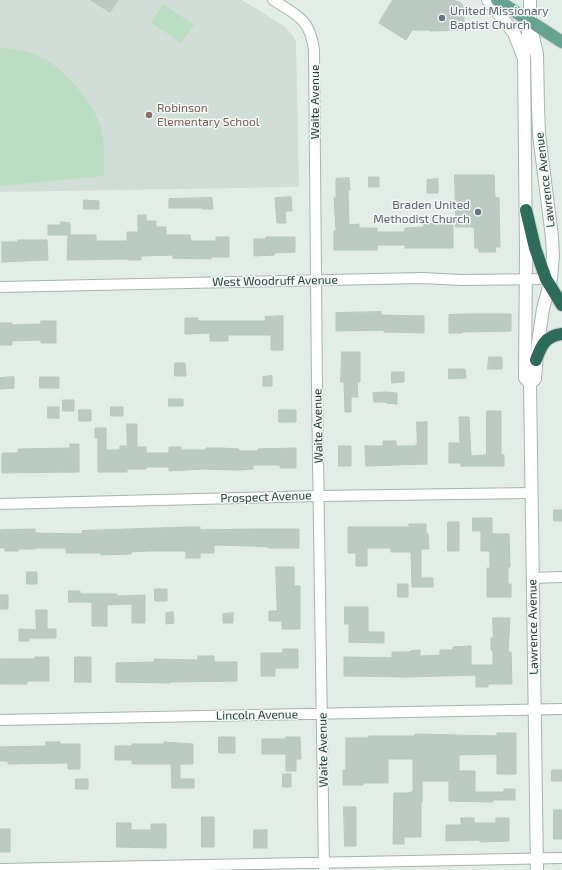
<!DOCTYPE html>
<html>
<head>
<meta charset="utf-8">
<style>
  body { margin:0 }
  canvas { display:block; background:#e3ede8 }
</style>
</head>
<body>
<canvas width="562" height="870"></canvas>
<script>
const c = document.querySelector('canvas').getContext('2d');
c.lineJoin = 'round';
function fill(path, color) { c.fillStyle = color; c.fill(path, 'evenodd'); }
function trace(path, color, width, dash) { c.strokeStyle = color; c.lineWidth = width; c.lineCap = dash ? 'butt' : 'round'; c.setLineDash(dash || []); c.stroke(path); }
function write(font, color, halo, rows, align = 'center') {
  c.font = font + ' "Exo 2",sans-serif'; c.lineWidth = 3; c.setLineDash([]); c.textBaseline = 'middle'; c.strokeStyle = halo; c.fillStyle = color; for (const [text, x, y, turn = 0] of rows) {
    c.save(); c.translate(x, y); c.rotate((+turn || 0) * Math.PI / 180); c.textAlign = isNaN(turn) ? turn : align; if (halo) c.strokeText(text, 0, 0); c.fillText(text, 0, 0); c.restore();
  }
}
fill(new Path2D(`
  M0 0H242L284 26 294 37 296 43 299 187 0 192Z`), '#d1ddd7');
fill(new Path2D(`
  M163 4 194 25 181 43 151 23Z
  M0 48C14 48 28 51 41 57 63 67 95 104 101 128 105 143 104 160 104 176L0 186Z`), '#bbdec3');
const building = new Path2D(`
  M91 0H118L110 12Z
  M393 0H453L461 3 464 8V30L430 31V30H412L406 40 379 23Z
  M455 175H494L495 198H499L500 247H495L496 252H479V248H475L474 227H456Z
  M369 177H379V187H369Z
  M349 178 350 190H348L349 225 359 224V228H377V232H405V228L424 227V224L453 222V248H405V245H377V250H334V231H336L334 198H336V179Z
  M438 179V193H427V180Z
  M291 197 292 211H285L286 223H277L275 198Z
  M212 198 213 209H202V208H169V199Z
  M84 200 99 201V209H84Z
  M138 215H146V221H156V227H166V235H190L191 241H216V237H229V257H211V259L173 258V255L141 256V260H128V259L67 260 68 235H96V241H127V232H138Z
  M61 222 70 223V235H48V225H61Z
  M266 237H295V252L274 253V255L254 256V239H266Z
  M18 240H47L48 260 2 262V242H18Z
  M381 312V315L424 316V333L384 332V330L336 331V313Z
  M470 314H511V331L462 332V333H449V315Z
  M283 316V350H271V335H228V341H210V333L185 334V318H198V321H266L265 317Z
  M41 321H56V343H41V340L12 341V345H0V323H12V325L41 324Z
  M342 352H360V382H357L358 397H351V412H345L344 382H341Z
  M489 357H502V369H488Z
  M175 363H185L186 376H175Z
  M449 369H465L466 378 449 379Z
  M392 372H404V382L392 383Z
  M272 376V386H263V377Z
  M14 377V388L0 389V378Z
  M40 377H59V388H40Z
  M387 392 397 393V404L386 403V402H374L373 393Z
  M169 399H183V406H169Z
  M63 400H74V411H63Z
  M48 407H59V418H48Z
  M111 407H123V416H111Z
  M79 410H91V421H79Z
  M279 410H296V422H279Z
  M487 411H501V455H504V466H461V463H449V443H460L459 417H469L471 456 486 455Z
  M417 422H427V464L366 466 365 446H383V441H396V446H416V444H417Z
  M127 424H137V447H146V453H169V447H181V450H206V448H221L239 449V451H258V449L296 448V468H280V465H253V469L239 470 202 469 169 471V467H146V469H127V472H98V438H95V428H106V450H120V446H127Z
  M70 444H79V472L2 473V453H18V449L70 448Z
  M339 446H351V466H339Z
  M554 510H562V521H554Z
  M473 518H492V534H509L510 567H508V584H511V597H487V568H490V551H481V531H473Z
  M448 522H459V551H448Z
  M409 524H426V534H428L429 549H421V578H433V587H412L411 552H391V548H367V566H356V553H348V527H409Z
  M186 527H200V530L253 529H299V548H269V547L253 546 214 545V553H200V558H186V551H148L131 552V554L101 555V553H66V548H35V549H18V551H5V548H0V530L35 529V533L82 534V531Z
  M276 567H294V586H300V629H282V621H269V611H277Z
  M27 572H37V584H27Z
  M398 584H408V597H398Z
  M155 589H167V601H155Z
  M69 591H80V594H117V596L145 595V623H132V604L107 605V626H92V602H69Z
  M0 595H8V609H0Z
  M345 607H368V632H384V643L349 642V624H345Z
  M36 610H47V629H56V638H29V641H19V629L36 630Z
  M173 612 174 623 166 624V613Z
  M233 613V623H223V614Z
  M493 618H510L508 652H511L512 684H488V687H476V675L408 677 344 676V657L392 658V652H410V651L420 650V656L440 655V650H453V647L471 646V665H493V650H491V638H493Z
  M283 649H298V668H275V676H261V653H283Z
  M198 656H214V662H237V681L170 682V683L116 682V663L154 662V659L198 660Z
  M35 657H49V681H27V684H0V659H35Z
  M75 657H91V682H75Z
  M497 733H516V774H497V754L459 755V771H475V792H504V789H515V800H493V802L449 801V781H424L422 782V802H421V837H404V844H393L394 793H410V792H413V759H388V783H363V785H343V770H346V738H369V736H415V734L497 736Z
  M219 737H235V753H219Z
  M286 737H300L301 759H296V771H286V754H262V739H286Z
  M46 742H60V744H80V769H68V763L8 764V761H0V747L46 746Z
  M164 742 193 744V764H180V779H194V788H172L171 764H132V760H115V746H132V744H164Z
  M552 770H562V781H552Z
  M283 774H291V787H283Z
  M76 779H88V789H76Z
  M344 807H356V846H345Z
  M554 810H562V839H554Z
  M202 817H214V847H202Z
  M461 818H474V823H496V818H509V841L480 842V840L446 841V825H461Z
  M117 823H131V830H151V824H166V848L117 847Z
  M0 829H10V852H0Z
  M254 830H267V848H254Z`);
fill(building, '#bbcbc3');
trace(building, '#b5c7be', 1);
const minor = new Path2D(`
  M273 0C297 15 310 19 314 50L317 388 324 870
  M0 287 422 278 461 280 551 279
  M0 504 319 496 531 493
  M532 578 562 577
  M0 720 562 709
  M0 869 562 858`);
const tertiary = new Path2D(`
  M488 0 514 33 523 56
  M530 0V21L524 58 526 253 525 378 530 383 537 870
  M530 383 535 379 538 343 543 309 551 279 553 255 552 237 539 134 538 106 537 54 531 28`);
const primary = new Path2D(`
  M497 0 562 42`);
const motorway = new Path2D(`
  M526 210 535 248 546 279 562 305
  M536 360C541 346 545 336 562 334`);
trace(minor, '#a5b5af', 12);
trace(tertiary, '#a5b5af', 14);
trace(primary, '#c1c9c6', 14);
trace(motorway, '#c1c9c6', 14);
trace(minor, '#fff', 10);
trace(tertiary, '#fff', 12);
trace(primary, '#66a390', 12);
trace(motorway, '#2d6b5b', 12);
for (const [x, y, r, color] of [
  [442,18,4,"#6b7280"],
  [149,115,4,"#8d6e63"],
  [478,212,4,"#6b7280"]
]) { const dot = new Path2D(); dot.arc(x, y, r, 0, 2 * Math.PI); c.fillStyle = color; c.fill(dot); trace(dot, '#f3f9f6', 1.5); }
write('12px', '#5b616d', '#f3f9f6', [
  ["United Missionary",450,11],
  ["Baptist Church",450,25],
  ["Braden United",470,205,"right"],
  ["Methodist Church",470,219,"right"]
], 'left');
write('12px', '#223e35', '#f3f9f6', [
  ["Waite Avenue",315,102,-90],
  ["Lawrence Avenue",545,180,-97],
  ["West Woodruff Avenue",275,281,-1],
  ["Waite Avenue",318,426,-91],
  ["Prospect Avenue",266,497,-2],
  ["Lawrence Avenue",533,627,-91],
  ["Lincoln Avenue",257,715,-1],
  ["Waite Avenue",323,750,-91]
]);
write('12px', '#785e54', '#f3f9f6', [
  ["Robinson",157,108],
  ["Elementary School",157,122]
], 'left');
</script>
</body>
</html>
